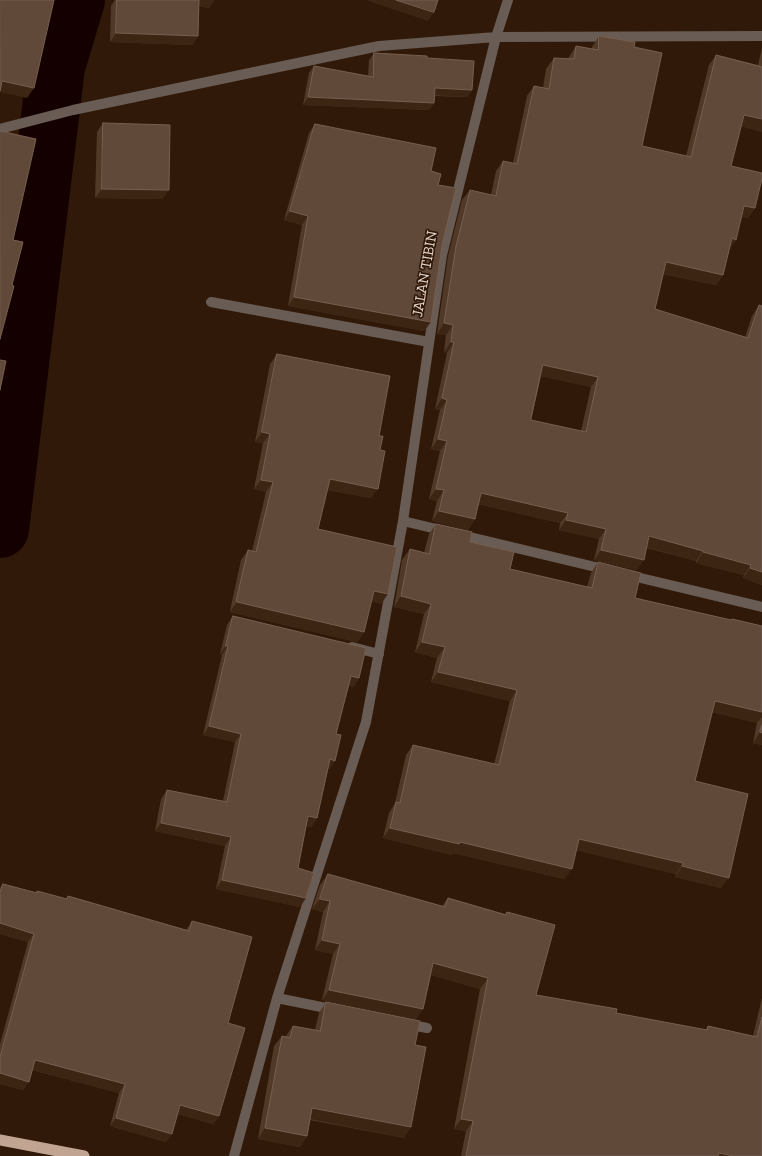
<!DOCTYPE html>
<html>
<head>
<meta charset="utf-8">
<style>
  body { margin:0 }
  canvas { display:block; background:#301908 }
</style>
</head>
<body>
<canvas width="762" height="1156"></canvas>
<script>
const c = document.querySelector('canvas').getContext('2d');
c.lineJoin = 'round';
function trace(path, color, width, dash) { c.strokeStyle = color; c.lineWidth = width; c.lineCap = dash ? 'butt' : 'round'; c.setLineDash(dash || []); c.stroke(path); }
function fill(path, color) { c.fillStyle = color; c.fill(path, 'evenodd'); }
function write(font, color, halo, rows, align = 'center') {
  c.font = font + ' "Zilla Slab",serif'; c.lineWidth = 3.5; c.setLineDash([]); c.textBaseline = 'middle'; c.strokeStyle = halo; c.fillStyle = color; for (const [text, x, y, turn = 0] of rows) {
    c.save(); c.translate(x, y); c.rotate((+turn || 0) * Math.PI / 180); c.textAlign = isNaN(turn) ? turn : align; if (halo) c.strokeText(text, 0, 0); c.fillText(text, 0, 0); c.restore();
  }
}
trace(new Path2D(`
  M0 529 56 67 76 0`), '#150000', 58);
trace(new Path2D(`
  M0 129 73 110 379 46 496 37 762 36
  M211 302 429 342
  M403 521 608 570
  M628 575 762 607
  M352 647 379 654
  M277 998 336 1010
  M406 1024 427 1028
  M234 1156 277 998 366 722 403 521 442 255 496 37 508 0`), '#695c54', 10);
trace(new Path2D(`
  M0 1140 84 1156`), '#c1a592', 11);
fill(new Path2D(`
  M115 0H214L209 8 199 6 198 36 192 45 110 42 111 6Z
  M599 36 634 47 642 146 686 156 709 65 716 55 758 65 762 48V132L741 126 731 166 755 208 748 218 742 217 729 250 723 275 716 285 663 274 655 309 745 337 752 316 759 305 762 306V585L743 578 744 575 696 563V561L647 548 637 570 594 560 599 539 559 530 560 523 478 504 475 519 468 530 432 521 437 501 429 499 440 451 431 449 440 410 435 409 447 353 444 352 446 335 437 334 448 256 462 200 470 190 491 195 496 171 503 161 513 163 527 96 534 86 543 88 546 69 554 58 568 59 569 57 576 46 592 49V47ZM541 376 591 387 581 431 531 420Z
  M374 53 427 58 472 90 467 97 435 96 434 103 429 110 303 105 309 73 314 66 368 76 369 60Z
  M103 123 169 190 162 199 95 198 97 132Z
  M315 124 431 171 438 185 442 245 424 331 288 306 302 225 284 220 309 133Z
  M277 354 379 436 380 450 371 498 327 490 318 529 381 604 371 601 364 632 357 642 230 612V611L241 560 248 550 252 551 266 492 254 489 263 443 255 442 270 364Z
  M436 524 470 542 510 569 587 587 591 573 598 562 635 598 731 620 732 619 762 626V745L753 743 757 723 712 712 695 781 721 888 675 877 676 874 576 850 564 879 453 853 452 855 383 838 389 813 395 803 406 755 413 745 494 764 510 701 431 682 437 658 415 652 424 614 394 607 402 560 410 549 424 553 429 534Z
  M233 616 359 678 353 687 349 685 336 734 335 761 329 769H328L317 818 311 827 306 826 298 868 300 907 216 889 225 846 155 831 161 799 167 790 223 801 235 742 203 735 222 655 220 654 227 625Z
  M328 874 442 906 448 898 505 914 507 912 536 995 616 1013 705 1030 708 1026 753 1036 762 998V1156H461L466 1131 454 1129 480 989 431 975 423 1009 416 1019 322 1000 333 954 315 950 323 912 312 909 320 885Z
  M3 884 36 893 37 891 66 899 68 896 186 930 192 921 228 1023 219 1116 213 1124 178 1114 166 1142 110 1126 119 1093 32 1070 23 1090 0 1084V1044L28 942 0 934V888Z
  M326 1002 415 1045 404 1138 310 1120 307 1136 300 1147 258 1139 274 1046 282 1036 285 1037 293 1026 315 1030 319 1013Z`), '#513928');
fill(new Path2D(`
  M197 0H214L209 8 193 5Z
  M369 0H396L434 12 428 21 368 1Z
  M116 33 198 36 192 45 110 42Z
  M2 81 34 88 27 98 0 92Z
  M435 88 472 90 467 97 430 95Z
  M308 97 434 103 429 110 303 105Z
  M744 115 762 119V132L737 125Z
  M102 189 169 190 162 199 95 198Z
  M744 206 755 208 748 218 737 216Z
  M290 211 308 216 302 225 284 220Z
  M732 238 736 240 729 250Z
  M666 262 723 275 716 285 659 273Z
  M294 297 431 322 424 331 288 306Z
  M444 323 453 325 446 335 437 334Z
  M451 342H454L447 353 444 352Z
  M543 365 598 377 591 387 536 375Z
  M442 398 447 400 440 410 435 409Z
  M262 432 270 434 263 443 255 442Z
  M438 439 447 441 440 451 431 449Z
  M330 479 378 489 371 498 323 489Z
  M261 480 273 482 266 492 254 489Z
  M436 489 444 490 437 501 429 499Z
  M481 493 568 513 560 523 474 503Z
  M439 511 475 519 468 530 432 521Z
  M566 520 606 529 599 539 559 530Z
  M649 536 703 551 696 561 642 546Z
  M601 550 644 560 637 570 594 560Z
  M703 552 751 565 744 575 696 563Z
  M750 568 762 572V585L743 578Z
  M374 591 388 594 381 604 367 600Z
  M401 596 431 604 424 614 394 607Z
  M237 602 364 632 357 642 230 612Z
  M422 642 445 647 437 658 415 652Z
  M226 646H228L222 655 220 654Z
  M438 672 517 690 510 701 431 682Z
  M351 676 359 678 353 687 345 685Z
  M715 701 762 712V717L757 723 707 711Z
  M209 726 241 734 235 742 203 735Z
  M760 732 762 733V745L753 743Z
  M330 759 335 761 329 769 324 768Z
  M308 816 317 818 311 827 302 825Z
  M161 823 231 837 225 846 155 831Z
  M390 828 460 842 572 869 564 879 453 853 452 855 383 838Z
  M579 839 683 863 676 874 571 849Z
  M682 866 729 878 721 888 675 877Z
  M222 880 306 898 300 907 216 889Z
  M320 899 330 901 323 912 312 909Z
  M0 923 34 934 28 942 0 934Z
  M322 940 340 944 333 954 315 950Z
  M433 963 488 978 480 989 426 974Z
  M329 990 423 1009 416 1019 322 1000Z
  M35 1060 125 1084 119 1093 29 1069Z
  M0 1073 29 1082 23 1090 0 1084Z
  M180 1105 219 1116 213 1124 174 1113Z
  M312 1108 411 1127 404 1138 305 1118Z
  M116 1118 172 1134 166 1142 110 1126Z
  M461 1119 473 1121 466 1131 454 1129Z
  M265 1128 307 1136 300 1147 258 1139Z
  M719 1153 733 1156H716Z`), '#3d2514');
const building = new Path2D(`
  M0 0H54L34 88 2 81 0 91Z
  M117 0H199L198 36 116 33Z
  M396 0H438L434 12Z
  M599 36 635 42 634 47 662 53 642 146 691 157 716 55 762 67V119L744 115 731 166 762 173V178L755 208 744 206 736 240 732 238 723 275 666 262 655 309 748 338 759 305 762 306V572L750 568 751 565 703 552V551L649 536 644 560 601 550 606 529 566 520 568 513 481 493 475 519 439 511 444 490 436 489 447 441 438 439 447 400 442 398 454 342H451L453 325 444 323 456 246 470 190 496 196 503 161 517 164 534 86 549 89 554 58 574 59 576 46 598 50ZM543 365 598 377 586 432 531 420Z
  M374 53 427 56V58L474 61 472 90 435 88 434 103 308 97 314 66 373 77Z
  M103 123 170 125 169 190 102 189Z
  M315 124 436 148 431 171 441 174 438 185 456 188 442 245 431 322 294 297 308 216 290 211Z
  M0 131 36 139 13 240 23 242 12 285 14 286 0 339Z
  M277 354 390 376 379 436H383L380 450 385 451 378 489 330 479 318 529 397 547 388 594 374 591 364 632 237 602 236 601 248 550 256 552 273 482 261 480 270 434 262 432Z
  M0 360 6 361 0 390Z
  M436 524 472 532 470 542 514 552 510 569 592 588 598 562 641 573 635 598 731 620 732 619 762 626V712L715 701 695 781 748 794 729 878 682 866 683 863 579 839 572 869 460 842 459 844 390 828 396 802 400 803 413 745 499 765 517 690 438 672 445 647 422 642 431 604 401 596 410 549 429 554Z
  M233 616 366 648 359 678 351 676 336 734 341 735 335 761 330 759 317 818 308 816 298 868 314 873 306 898 222 880 231 837 161 823 167 790 227 802 241 734 209 726 228 646H226Z
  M762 725V733L760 732Z
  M328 874 445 907 448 898 506 915 507 912 555 925 536 995 617 1009 616 1013 707 1030 708 1026 757 1037 762 1017V1156H733L719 1153 718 1156H466L473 1121 461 1119 488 978 433 963 423 1009 329 990 340 944 322 940 330 901 320 899Z
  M3 884 37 893V891L67 899 68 896 189 931 192 921 252 937 228 1023 245 1028 219 1116 180 1105 172 1134 116 1118 125 1084 35 1060 29 1082 0 1073V1057L34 934 0 923V893Z
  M326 1002 420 1021 415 1045 426 1047 411 1127 312 1108 307 1136 265 1128 282 1036 290 1038 293 1026 320 1031Z`);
fill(building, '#614939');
trace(building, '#755f50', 1);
write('15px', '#e3d3c9', '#301908', [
  ["JALAN TIBIN",425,274,-80]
]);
</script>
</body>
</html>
